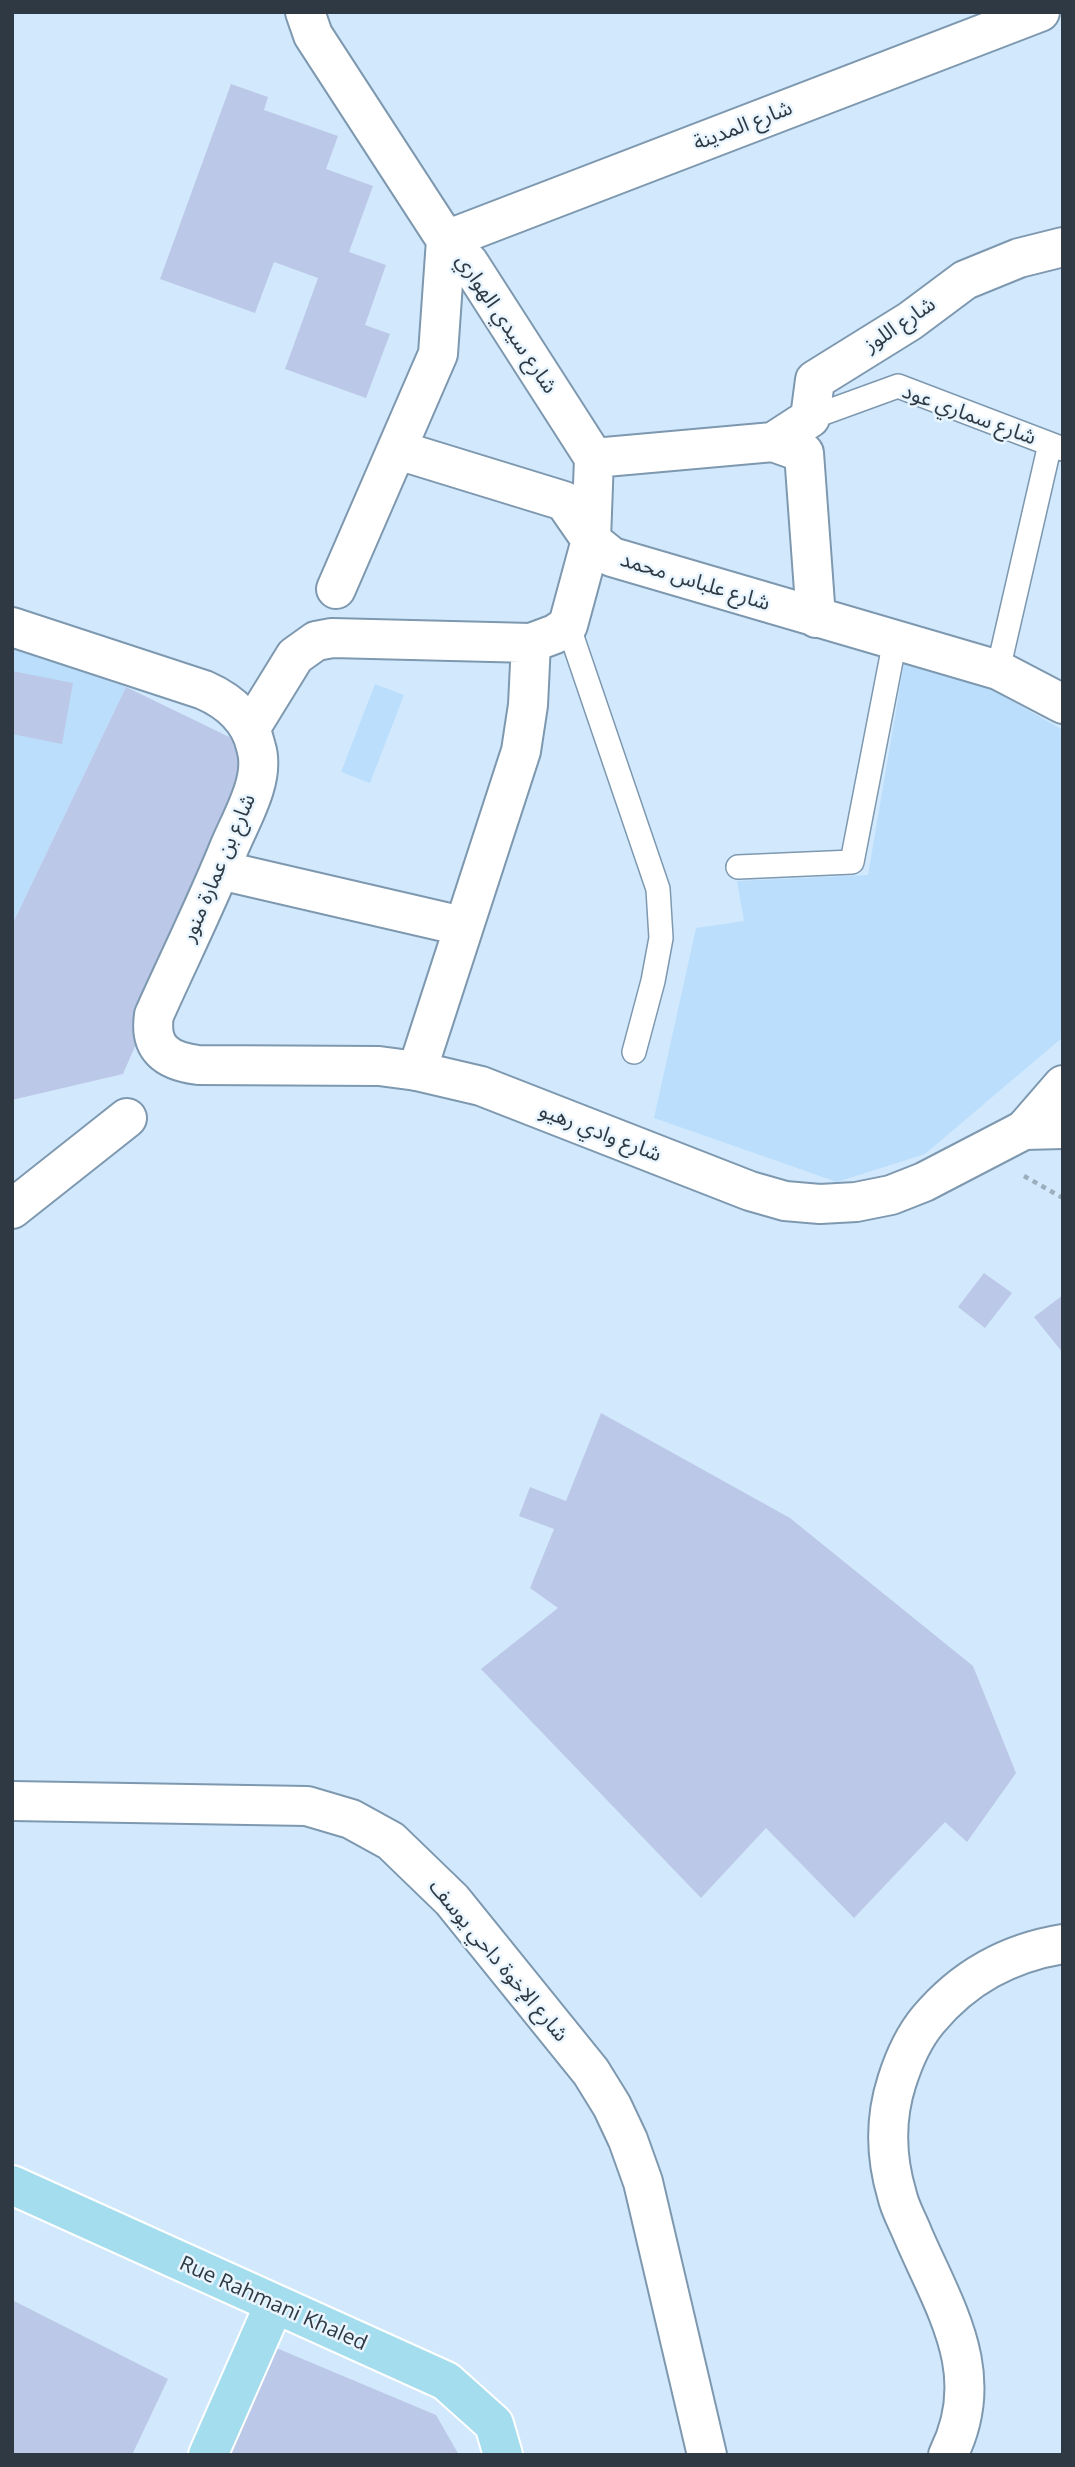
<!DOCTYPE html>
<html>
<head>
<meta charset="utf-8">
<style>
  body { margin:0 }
  #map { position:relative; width:1075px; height:2467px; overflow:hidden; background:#d2e9fd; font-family:"Open Sans",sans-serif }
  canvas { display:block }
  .frame { position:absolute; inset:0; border:14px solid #2e3943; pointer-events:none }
</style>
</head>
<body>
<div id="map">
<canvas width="1075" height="2467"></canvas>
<div class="frame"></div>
</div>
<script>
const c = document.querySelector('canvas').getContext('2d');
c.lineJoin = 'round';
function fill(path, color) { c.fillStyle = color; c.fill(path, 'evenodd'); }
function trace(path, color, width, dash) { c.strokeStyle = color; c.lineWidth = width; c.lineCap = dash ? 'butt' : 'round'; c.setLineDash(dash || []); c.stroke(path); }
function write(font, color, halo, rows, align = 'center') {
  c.font = font + ' "Open Sans","Noto Sans Arabic",sans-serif'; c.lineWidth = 5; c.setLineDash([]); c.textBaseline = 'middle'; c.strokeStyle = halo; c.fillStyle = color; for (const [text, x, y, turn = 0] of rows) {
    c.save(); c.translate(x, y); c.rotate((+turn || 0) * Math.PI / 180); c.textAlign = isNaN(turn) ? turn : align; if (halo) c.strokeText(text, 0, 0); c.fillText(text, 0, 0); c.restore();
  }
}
fill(new Path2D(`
  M12 643 126 687 12 925Z
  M904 663 977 681 1063 730V1037L925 1154 837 1182 654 1118 696 928 744 921 737 881 868 875Z
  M375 684 404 695 370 783 341 772Z`), '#bbdefc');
fill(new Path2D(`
  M231 84 268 97 264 110 338 136 326 169 373 186 349 252 386 265 365 325 390 334 366 398 285 369 318 278 274 262 255 313 160 279Z
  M12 671 73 683 62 744 12 734Z
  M126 687 250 747V782L123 1074 12 1100V925Z
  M984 1273 1012 1293 985 1328 958 1307Z
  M1063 1295V1353L1034 1317Z
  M601 1413 790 1518 973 1666 1016 1773 967 1842 945 1822 854 1918 766 1828 701 1898 481 1669 558 1608 530 1588 554 1529 519 1516 530 1487 566 1501Z
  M12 2300 168 2379 132 2455H12Z
  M274 2347 436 2415 459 2455H226Z`), '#bcc8e7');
const service = new Path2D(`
  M810 418 898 386 1050 444
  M568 625 658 889 661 938 653 981 634 1052
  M998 670 1050 444 1063 449
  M738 867 852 862 895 640`);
const minor = new Path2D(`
  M773 442 810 418 815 380 910 321 965 280 1019 258 1063 247
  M398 450 564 501 591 540 612 557 998 670 1063 704
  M594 458 773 442 804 453 816 618
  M336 589 438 354 446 240 1040 12
  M250 729 295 656 316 641 332 638 531 643 555 634 568 625 591 540 594 458 469 263 446 240 313 35 305 12
  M220 870 462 926
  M417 1071 521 751 528 705 531 643
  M1024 1130 1063 1085
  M12 1209 127 1118`);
const tertiary = new Path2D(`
  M12 627 204 690C229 701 250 719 256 747 260 760 258 776 254 789 248 809 237 829 229 848 206 905 179 959 154 1015 149 1048 166 1061 198 1065L379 1066 417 1071 481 1086 750 1191 785 1201 820 1204 856 1202 891 1195 924 1182 1024 1130 1063 1129
  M948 2455C989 2374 945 2309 913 2235 908 2222 900 2209 897 2195 886 2158 885 2118 897 2081 904 2059 913 2038 928 2020 964 1977 1008 1953 1063 1944`);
const secondary = new Path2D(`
  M12 1801 307 1806 351 1819 391 1841 452 1900 591 2072 612 2106 628 2140 643 2182 707 2455`);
const primary = new Path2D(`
  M12 2185 446 2381 494 2424 503 2455
  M208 2455 274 2305`);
trace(service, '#7d98af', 26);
trace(minor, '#7d98af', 42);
trace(tertiary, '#7d98af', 42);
trace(secondary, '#7d98af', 42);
trace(primary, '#fff', 42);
trace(new Path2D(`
  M1024 1176 1063 1198`), '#9baebe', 4.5, [5, 5]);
trace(service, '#fff', 23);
trace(minor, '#fff', 38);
trace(tertiary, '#fff', 38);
trace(secondary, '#fff', 38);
trace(primary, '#a4ddee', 38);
write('21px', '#2e3943', '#e9f5fe', [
  ["شارع المدينة",743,126,-21],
  ["شارع سيدي الهواري",506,324,56],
  ["شارع اللوز",900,325,-34],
  ["شارع سماري عود",969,415,20],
  ["شارع علباس محمد",695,582,17],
  ["شارع بن عمارة منور",219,868,-67],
  ["شارع وادي رهيو",600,1133,21],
  ["شارع الإخوة داحي يوسف",498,1961,50],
  ["Rue Rahmani Khaled",273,2304,24]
]);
</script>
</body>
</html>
